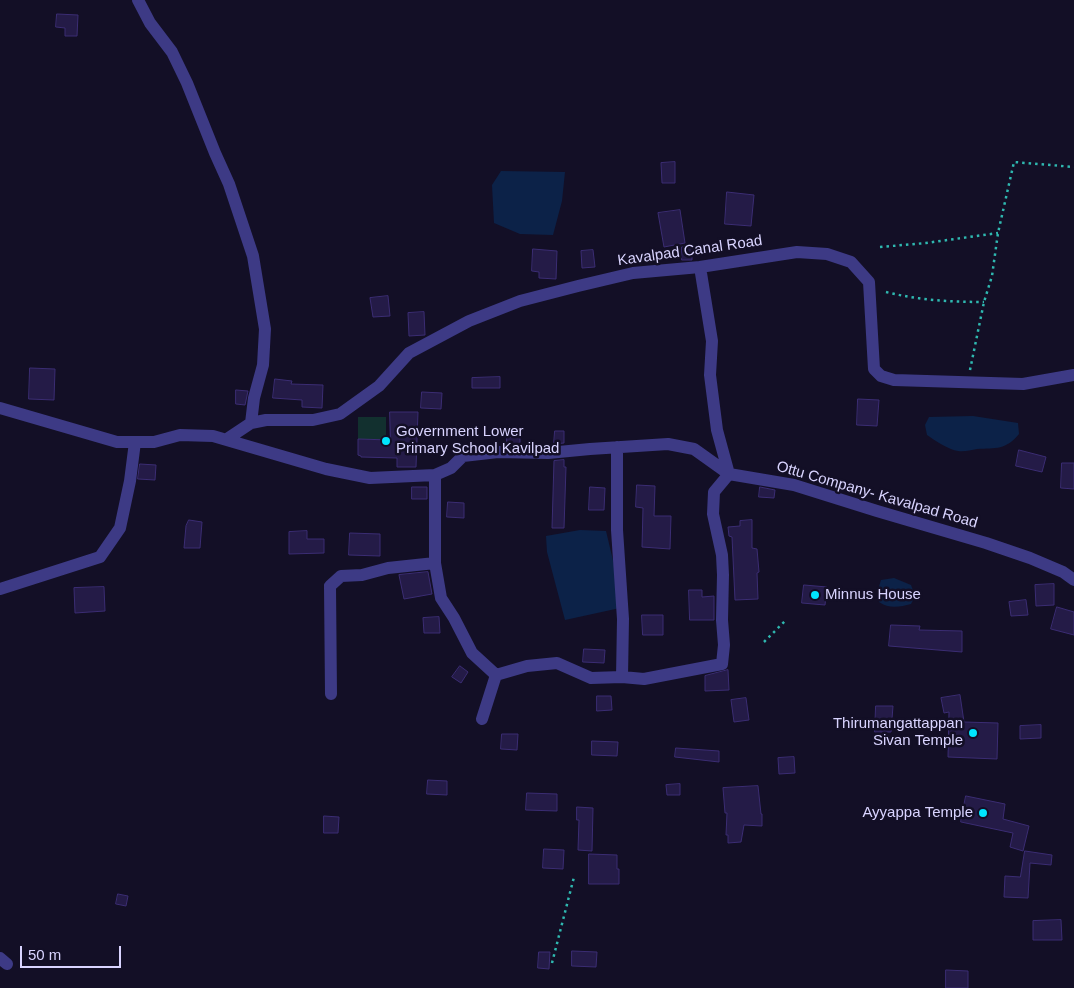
<!DOCTYPE html>
<html>
<head>
<meta charset="utf-8">
<style>
  body { margin:0 }
  #map { position:relative; width:1074px; height:988px; overflow:hidden; background:#130f26; font-family:Helvetica,sans-serif }
  canvas { display:block }
  .scale { position:absolute; left:20px; top:946px; width:101px; height:22px; box-sizing:border-box; border:2px solid #d9d4ff; border-top:0; padding-left:6px; font-size:15px; line-height:18px; white-space:nowrap; color:#d9d4ff; -webkit-text-stroke:4px #130f26; paint-order:stroke }
</style>
</head>
<body>
<div id="map">
<canvas width="1074" height="988"></canvas>
<div class="scale">50 m</div>
</div>
<script>
const c = document.querySelector('canvas').getContext('2d');
c.lineJoin = 'round';
function fill(path, color) { c.fillStyle = color; c.fill(path, 'evenodd'); }
function trace(path, color, width, dash) { c.strokeStyle = color; c.lineWidth = width; c.lineCap = dash ? 'butt' : 'round'; c.setLineDash(dash || []); c.stroke(path); }
function write(font, color, halo, rows, align = 'center') {
  c.font = font + ' Helvetica,sans-serif'; c.lineWidth = 5; c.setLineDash([]); c.textBaseline = 'middle'; c.strokeStyle = halo; c.fillStyle = color; for (const [text, x, y, turn = 0] of rows) {
    c.save(); c.translate(x, y); c.rotate((+turn || 0) * Math.PI / 180); c.textAlign = isNaN(turn) ? turn : align; if (halo) c.strokeText(text, 0, 0); c.fillText(text, 0, 0); c.restore();
  }
}
fill(new Path2D(`
  M358 417H386V439H358Z`), '#12302f');
fill(new Path2D(`
  M501 171 565 172 562 201 553 235 520 234 494 223 492 185Z
  M973 416 1018 423 1019 434C1006 450 996 448 977 449 971 450 964 452 958 451 949 450 934 440 927 435L925 425 929 417Z
  M580 530 606 531 616 573 620 608 565 620 547 552 546 536Z
  M894 578 911 585 915 596 911 604C900 607 889 609 879 602L877 593 881 580Z`), '#0c2248');
const building = new Path2D(`
  M57 14 78 15 77 36H65V28L56 27Z
  M675 162V183H662L661 163Z
  M727 192 754 195 751 226 725 224Z
  M680 210 685 243 664 247 658 213Z
  M682 247H692V260H682Z
  M533 249 557 251 556 279 539 278V272L532 271Z
  M593 250 595 267 582 268 581 251Z
  M388 296 390 316 373 317 370 298Z
  M424 312 425 335 409 336 408 313Z
  M30 368 55 369 54 400 29 399Z
  M500 377V388H472V378Z
  M275 379 292 381 291 384 323 385 322 408 302 407V400L273 398Z
  M236 390 248 391 245 405 236 404Z
  M422 392 442 393 441 409 421 408Z
  M858 399 879 400 877 426 857 425Z
  M390 412H418L416 467H397V458L361 457V456L358 455V439L390 440Z
  M555 431H564V443L554 444Z
  M507 437H520V444H507Z
  M1019 450 1046 457 1042 472 1016 466Z
  M564 460V467H566L564 528H552L554 461Z
  M1062 463H1074V489L1061 488Z
  M140 464 156 465 155 480 138 479Z
  M637 485 655 486 654 516H671L670 549 642 547 643 508 636 507Z
  M412 487H427V499H412Z
  M590 487 605 488 604 510H589Z
  M760 487 775 490 774 498 759 497Z
  M448 502 464 503V518L447 517Z
  M189 520 202 522 200 548H184L186 526Z
  M752 520V548L757 549 759 572 757 573 758 599 735 600 732 537 729 536 728 527 740 526V521Z
  M307 531V539H324V553L289 554V532Z
  M350 533 380 534V556L349 555Z
  M428 572 432 594 404 599 399 575Z
  M1054 584V605L1036 606 1035 585Z
  M804 585 827 587 825 605 802 603Z
  M104 587 105 611 75 613 74 588Z
  M689 590H702V597L714 596V620H690Z
  M1026 600 1028 615 1011 616 1009 602Z
  M1057 607 1074 612V635L1051 629Z
  M642 615H663V635H643Z
  M439 617 440 633H424L423 618Z
  M891 625 920 626 919 630 962 631V652L889 646Z
  M584 649 605 650 604 663 583 662Z
  M460 666 468 672 461 683 452 677Z
  M728 670 729 690 705 691V676Z
  M960 695 964 722 998 723 997 759 948 757 949 712 944 713 941 698Z
  M597 696H611L612 710 597 711Z
  M746 698 749 720 734 722 731 700Z
  M876 706H893L891 732H875Z
  M1041 725V738L1020 739V726Z
  M502 734H518L517 750 501 749Z
  M592 741 618 742 617 756 592 755Z
  M676 748 719 751V762L675 757Z
  M794 757 795 773 779 774 778 758Z
  M428 780 447 781V795L427 794Z
  M680 784V795H667L666 785Z
  M758 786 761 814H762V826L744 825 741 842 728 843V835H726L727 813H725L723 788Z
  M527 793 557 794V811L526 810Z
  M966 796 1005 804 1003 819 1029 826 1023 851 1010 847 1013 833 961 822Z
  M577 807 593 808 592 851 578 850 579 820H577Z
  M324 816 339 817 338 833H324Z
  M544 849 564 850 563 869 543 868Z
  M1025 851 1052 855 1051 865 1030 863 1028 898 1004 897 1005 876 1020 877Z
  M589 854 617 855V869H619V884H589Z
  M118 894 128 896 126 906 116 904Z
  M1061 920 1062 940H1033V921Z
  M572 951 597 952 596 967 572 966Z
  M539 952H550L549 969 538 968Z
  M946 970 968 971V988H946Z`);
fill(building, '#241b47');
trace(building, '#3b2d73', 1);
trace(new Path2D(`
  M880 247 926 243 998 233
  M886 292C918 300 950 302 984 302
  M970 370 984 302 992 276 998 233 1014 162 1074 167
  M764 642 785 621
  M552 963 574 877`), '#2fb8b0', 2.5, [2.5, 4]);
trace(new Path2D(`
  M138 0 150 23 172 52 187 83 215 153 229 184 253 256 265 329 263 365 254 398 251 423
  M0 408 117 442H154L180 435 213 436 326 469 370 478 435 475 451 468 463 456 498 452 548 453 590 449 668 444 694 449 729 474 794 485 877 511 986 543 1030 558 1063 572 1074 580
  M227 439 251 423 266 420H313L340 414 379 386 409 353 469 321 520 301 578 286 633 273 700 267 797 252 827 254 851 262 869 282 874 369 881 376 894 380 1023 384 1074 375
  M617 447V530L623 619 622 677
  M435 563V475
  M0 589 100 557 120 528 130 481 135 442
  M331 694 330 586 341 576 362 575 388 568 435 563 441 598 454 618 472 653 496 675 527 666 557 663 591 678 622 677 644 679 722 664 724 645 722 620 723 575 722 555 713 514 714 492 729 474 717 430 710 375 712 341 700 267
  M482 719 496 675
  M0 958 7 964`), '#3d3a85', 12);
for (const [x, y, r, color] of [
  [386,441,5,"#00e5ff"],
  [815,595,5,"#00e5ff"],
  [973,733,5,"#00e5ff"],
  [983,813,5,"#00e5ff"]
]) { const dot = new Path2D(); dot.arc(x, y, r, 0, 2 * Math.PI); c.fillStyle = color; c.fill(dot); trace(dot, '#130f26', 2); }
write('15px', '#d9d4ff', '#130f26', [
  ["Kavalpad Canal Road",690,251,-8],
  ["Ottu Company- Kavalpad Road",877,495,16]
]);
write('15px', '#d9d4ff', '#130f26', [
  ["Government Lower",396,432],
  ["Primary School Kavilpad",396,449],
  ["Minnus House",825,595],
  ["Thirumangattappan",963,724,"right"],
  ["Sivan Temple",963,741,"right"],
  ["Ayyappa Temple",973,813,"right"]
], 'left');
</script>
</body>
</html>
